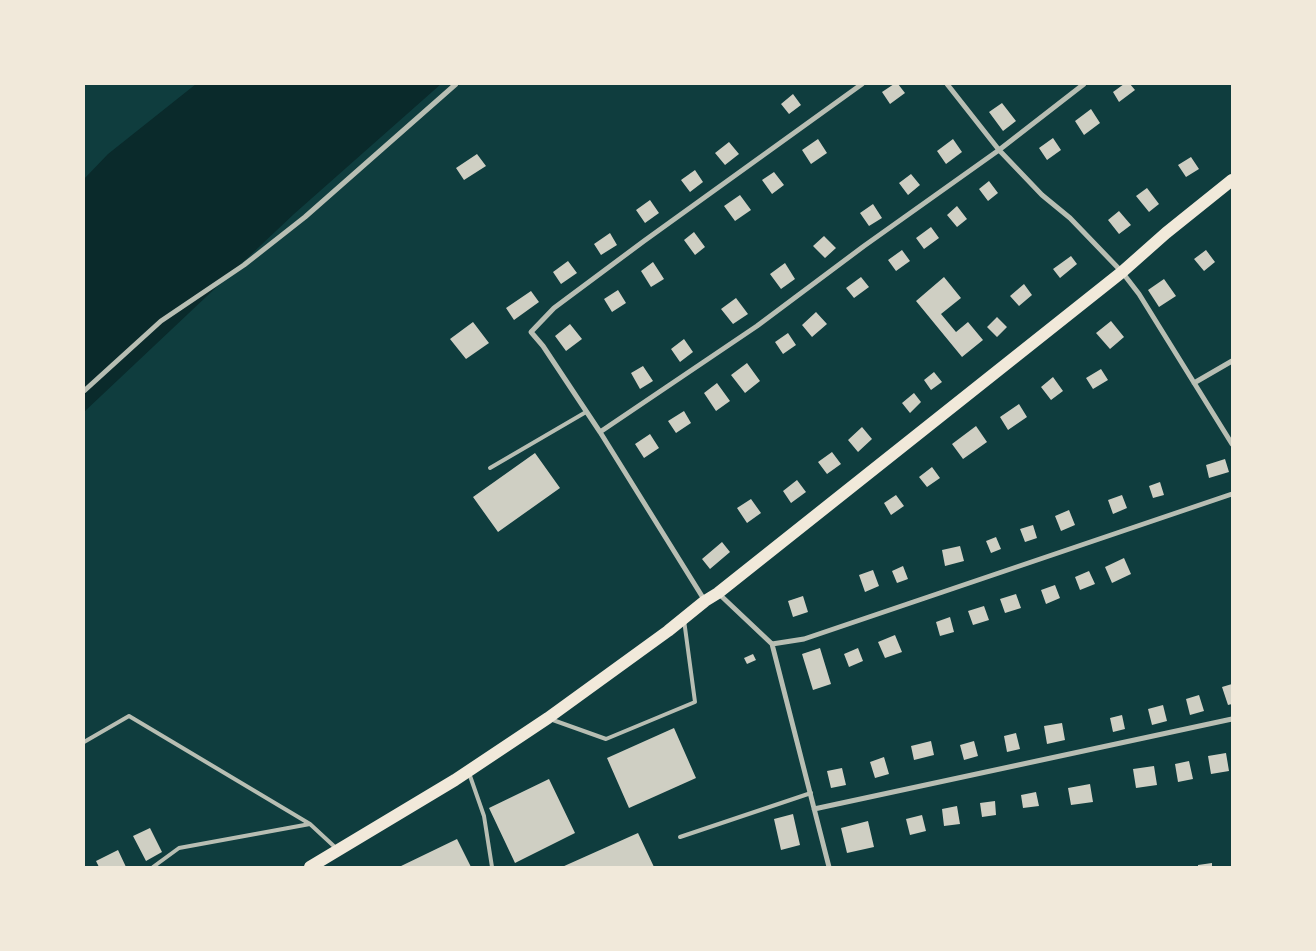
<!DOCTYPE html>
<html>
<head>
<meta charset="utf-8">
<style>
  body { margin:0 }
  #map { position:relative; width:1316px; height:951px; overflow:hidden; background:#0f3d3e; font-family:"Golos Text",sans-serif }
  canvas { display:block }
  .frame { position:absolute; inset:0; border:85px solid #f1e9da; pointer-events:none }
</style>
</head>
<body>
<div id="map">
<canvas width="1316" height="951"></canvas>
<div class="frame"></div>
</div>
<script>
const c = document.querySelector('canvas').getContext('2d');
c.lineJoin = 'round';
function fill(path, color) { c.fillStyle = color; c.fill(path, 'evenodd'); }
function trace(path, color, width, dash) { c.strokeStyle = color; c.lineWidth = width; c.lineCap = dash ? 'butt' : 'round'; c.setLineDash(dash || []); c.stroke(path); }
fill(new Path2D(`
  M196 84H441L294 214 84 412V179L108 154Z`), '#0a2a2b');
fill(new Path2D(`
  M894 84H898L905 93 890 104 882 92Z
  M1124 84H1130L1135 90 1119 102 1113 92Z
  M793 94 801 105 789 114 781 104Z
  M1002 103 1016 121 1003 131 989 112Z
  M1091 109 1100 123 1084 135 1075 121Z
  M1053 138 1061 150 1047 160 1039 148Z
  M818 139 827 153 811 164 802 150Z
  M953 139 962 152 946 164 937 151Z
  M729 142 739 154 725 165 715 153Z
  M477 154 486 166 464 180 456 168Z
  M1191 157 1199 169 1186 177 1178 165Z
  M695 170 703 182 690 192 681 180Z
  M774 172 784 185 772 194 762 180Z
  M911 174 920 185 908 195 899 183Z
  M989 181 998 193 988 201 979 189Z
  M1147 188 1159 204 1149 212 1136 196Z
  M740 195 751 210 735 221 724 206Z
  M650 200 659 213 645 223 636 210Z
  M873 204 882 218 869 226 860 213Z
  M957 206 967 219 957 227 947 215Z
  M1119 211 1131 225 1119 234 1108 220Z
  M931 227 939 238 924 249 916 238Z
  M694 232 705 247 695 255 684 240Z
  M610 233 617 245 601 255 594 244Z
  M824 236 836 248 825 258 813 246Z
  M902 250 910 261 896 271 888 260Z
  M1206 250 1215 262 1204 271 1194 259Z
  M1071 256 1077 264 1060 278 1053 269Z
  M568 261 577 273 561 284 553 272Z
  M653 262 664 279 651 287 641 271Z
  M785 263 795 279 781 289 770 274Z
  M861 277 869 287 854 298 846 288Z
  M944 277 961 298 941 314 956 332 968 322 983 340 962 357 916 301Z
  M1164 279 1176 296 1159 307 1148 290Z
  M1024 284 1032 295 1019 306 1010 296Z
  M618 290 626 303 612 312 604 299Z
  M531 291 539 302 514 320 506 308Z
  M736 298 748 314 733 324 721 309Z
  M816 312 827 324 812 337 802 325Z
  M997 317 1007 327 997 337 987 327Z
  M1111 321 1124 337 1110 349 1096 333Z
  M473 322 489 343 466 359 450 339Z
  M570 324 582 339 566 351 555 336Z
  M788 333 796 345 783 354 775 342Z
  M684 339 693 352 680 362 671 349Z
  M747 363 760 381 745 393 731 375Z
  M643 366 653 381 640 389 631 373Z
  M1101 369 1108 380 1093 389 1086 378Z
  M934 372 942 382 931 390 924 380Z
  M1053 377 1063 391 1051 400 1041 387Z
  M717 383 730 401 716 411 704 393Z
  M914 393 921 402 910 413 902 403Z
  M1019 404 1027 417 1008 430 1000 417Z
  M684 411 691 423 676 433 668 421Z
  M976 426 987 442 963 459 952 444Z
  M862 427 872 439 858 452 848 440Z
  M650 434 659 448 644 458 635 444Z
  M832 452 841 464 827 474 818 462Z
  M535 453 560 488 498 532 473 497Z
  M1225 459 1229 472 1209 478 1206 465Z
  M932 467 940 478 927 487 919 477Z
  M797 480 806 492 791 503 783 491Z
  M1160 482 1164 495 1153 498 1149 486Z
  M896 495 904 506 891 515 884 503Z
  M1122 495 1127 508 1113 514 1108 500Z
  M751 499 761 513 747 523 737 508Z
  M1069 510 1075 525 1061 531 1055 516Z
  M1033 525 1037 538 1025 542 1020 529Z
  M996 537 1001 549 991 553 986 541Z
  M722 542 730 552 710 569 702 559Z
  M960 546 964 561 945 566 942 550Z
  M1124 558 1131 574 1112 583 1105 567Z
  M903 566 908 579 897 583 892 571Z
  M873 570 879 586 865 592 859 575Z
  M1089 571 1095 584 1080 590 1075 577Z
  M1055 585 1060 598 1046 604 1041 590Z
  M1016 594 1021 608 1005 613 1000 599Z
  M803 596 808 612 793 617 788 601Z
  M984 606 989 620 973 625 968 611Z
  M950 617 954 632 940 636 936 622Z
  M895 635 902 652 885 658 878 642Z
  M820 648 831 684 813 690 802 654Z
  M858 648 863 661 849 667 844 654Z
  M753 654 756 660 747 664 744 658Z
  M1232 684V704L1228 705 1222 687Z
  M1199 695 1204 711 1190 715 1186 699Z
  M1163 705 1167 721 1152 725 1148 709Z
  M1122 715 1125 729 1113 732 1110 718Z
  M1062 723 1065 740 1047 744 1044 726Z
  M674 728 696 778 629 808 607 758Z
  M1016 733 1020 749 1007 752 1004 736Z
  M931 741 934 755 914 760 911 746Z
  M974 741 978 756 964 760 960 745Z
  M1226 753 1229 771 1211 774 1208 756Z
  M884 757 889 774 875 778 870 762Z
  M1189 761 1193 779 1178 782 1175 764Z
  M1154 766 1157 785 1136 788 1133 769Z
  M842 768 846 785 831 788 827 771Z
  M549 779 575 833 515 863 489 808Z
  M1090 784 1093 802 1071 805 1068 788Z
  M1036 792 1039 806 1023 808 1021 795Z
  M995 801 996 815 982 817 980 803Z
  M957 806 960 824 944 826 942 809Z
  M793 814 800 845 781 850 774 819Z
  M922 815 926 831 910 835 906 819Z
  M868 821 874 847 847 853 841 828Z
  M150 828 162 852 146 861 133 836Z
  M638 833 654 867H562Z
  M457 839 471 867H399Z
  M118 850 126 867H99L96 861Z
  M1212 863V867H1198V865Z`), '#cfcfc3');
trace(new Path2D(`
  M490 468 586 412
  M550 719 606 739 695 702 684 620
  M84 742 129 716 310 824
  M469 773 484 816 492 867
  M680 837 811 793
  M153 867 179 848 310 824 337 849`), '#b8beb3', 4);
trace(new Path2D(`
  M947 84 999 150 1042 195 1070 218 1122 272 1139 294 1232 444
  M1194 383 1232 361
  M84 391 161 321 244 265 305 217 456 84
  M600 432 757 326 864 246 999 150 1084 84
  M718 593 772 644 829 867
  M705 601 600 432 543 346 531 332 554 308 644 241 862 84
  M772 644 804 639 1232 494
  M814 809 1232 719`), '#b8beb3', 5);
trace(new Path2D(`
  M310 867 455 780 548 718 668 631 705 601 718 593 1122 272 1166 233 1232 180`), '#f1e9da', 12);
</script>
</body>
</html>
